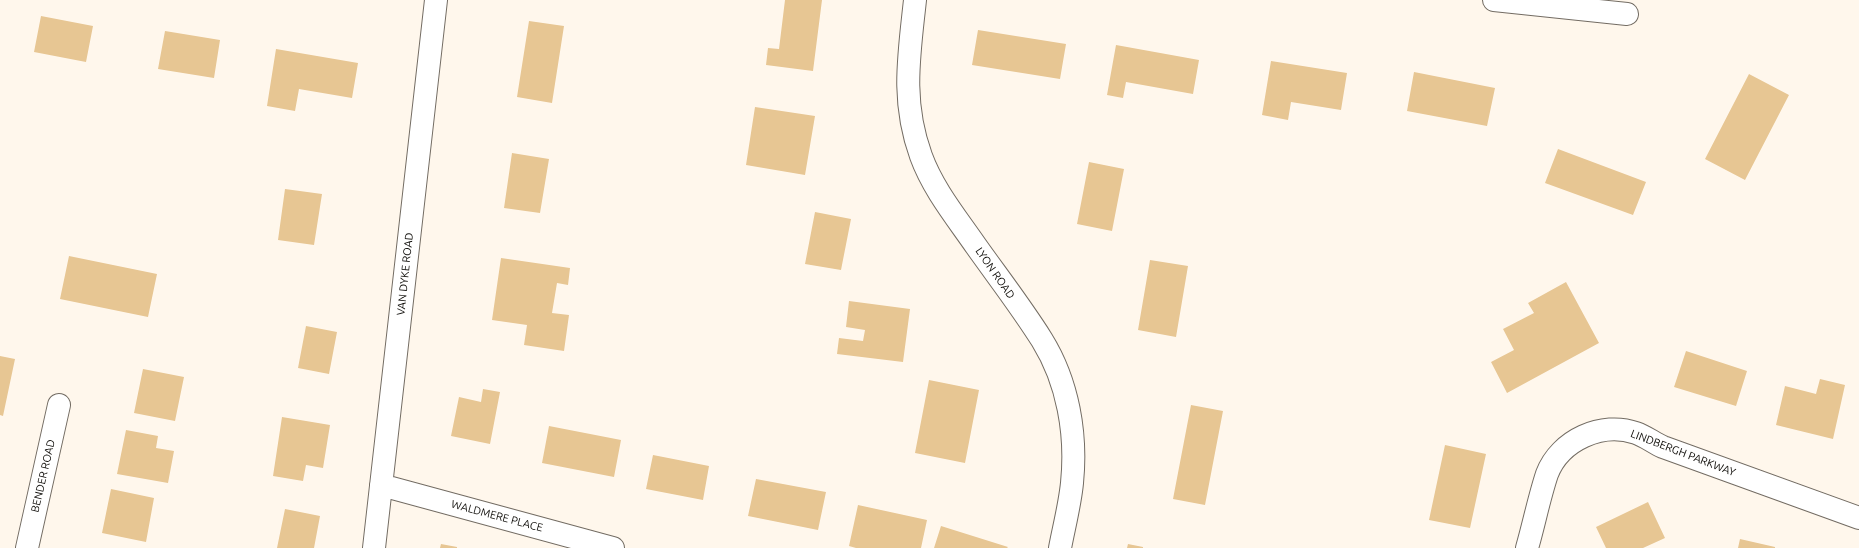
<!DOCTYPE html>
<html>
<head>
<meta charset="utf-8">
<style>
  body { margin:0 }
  canvas { display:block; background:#fff7ec }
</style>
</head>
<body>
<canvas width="1859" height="548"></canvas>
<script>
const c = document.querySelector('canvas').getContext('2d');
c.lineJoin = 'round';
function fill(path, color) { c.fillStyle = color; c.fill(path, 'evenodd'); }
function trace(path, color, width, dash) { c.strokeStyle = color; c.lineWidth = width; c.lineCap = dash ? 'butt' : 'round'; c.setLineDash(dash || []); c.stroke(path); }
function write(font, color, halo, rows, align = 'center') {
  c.font = font + ' Ubuntu,sans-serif'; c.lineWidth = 3; c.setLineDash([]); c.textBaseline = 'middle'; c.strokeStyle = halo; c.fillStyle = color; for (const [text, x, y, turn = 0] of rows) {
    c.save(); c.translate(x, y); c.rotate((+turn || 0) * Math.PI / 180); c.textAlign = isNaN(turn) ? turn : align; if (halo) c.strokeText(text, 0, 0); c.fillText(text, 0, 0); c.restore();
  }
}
fill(new Path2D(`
  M785 0H822L813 71 766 65 768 48 779 49Z
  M41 16 93 26 86 62 34 52Z
  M529 21 564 26 552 103 517 97Z
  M978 30 1066 44 1060 79 972 65Z
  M165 31 220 40 214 78 158 69Z
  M1116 45 1199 60 1193 94 1126 82 1123 98 1107 95Z
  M276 49 358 63 352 98 299 89 295 111 267 106Z
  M1271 61 1347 73 1341 110 1291 102 1288 120 1262 115Z
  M1414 72 1495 88 1487 126 1407 111Z
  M1749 74 1789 95 1745 180 1705 159Z
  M755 107 815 116 805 175 746 165Z
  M1558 149 1646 182 1633 215 1545 183Z
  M512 153 549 159 540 213 504 208Z
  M1089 162 1124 169 1112 231 1077 224Z
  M285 189 322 194 314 245 278 240Z
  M815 212 851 219 841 270 805 264Z
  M69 256 157 274 148 317 60 299Z
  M501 258 570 268 568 285 557 283 552 313 569 315 564 351 524 345 527 325 492 320Z
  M1150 260 1188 266 1176 337 1138 330Z
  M1566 282 1599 343 1507 393 1491 362 1514 350 1503 329 1534 313 1528 303Z
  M849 301 910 309 903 362 837 354 839 338 863 341 865 330 846 327Z
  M306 326 337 332 329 374 298 368Z
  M1686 351 1747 371 1736 406 1674 387Z
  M0 356 15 359 3 416 0 415Z
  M143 369 184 377 175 421 134 413Z
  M1820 379 1845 385 1833 439 1776 425 1785 386 1816 394Z
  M929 380 979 390 965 463 915 453Z
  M483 389 500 392 490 444 451 436 459 397 481 402Z
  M1191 405 1223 411 1205 505 1173 499Z
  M282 417 330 425 323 468 306 465 303 481 273 476Z
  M549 426 621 440 614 477 542 463Z
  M126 430 158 436 156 448 174 451 168 483 117 474Z
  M1445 445 1486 454 1470 528 1429 520Z
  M653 455 709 466 703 500 646 489Z
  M756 479 826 492 818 530 748 516Z
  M111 489 154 498 146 542 102 533Z
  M1648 502 1665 538 1643 548H1606L1596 527Z
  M858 505 927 520 921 548H856L849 546Z
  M285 509 320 516 314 548H277Z
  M941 526 1008 547 1007 548H934Z
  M1740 539 1775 547V548H1738Z
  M441 544 457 547V548H440Z
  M1128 544 1143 547V548H1127Z`), '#e7c693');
const minor = new Path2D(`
  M915 0C909 56 901 101 921 156 933 189 956 217 976 246 998 277 1022 308 1042 340 1068 382 1077 434 1072 483 1070 504 1064 527 1060 548
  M1494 0 1627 14
  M381 485 613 548
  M27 548 59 405
  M374 548 436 0
  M1527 548C1534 524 1539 498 1547 474 1560 440 1602 421 1636 433 1645 436 1654 443 1663 447L1859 518`);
trace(minor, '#736c63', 24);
trace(minor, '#fff', 22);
write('11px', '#0f0d09', '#fff', [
  ["LYON ROAD",995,273,55],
  ["VAN DYKE ROAD",405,274,-84],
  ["LINDBERGH PARKWAY",1683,453,21],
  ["BENDER ROAD",43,476,-77],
  ["WALDMERE PLACE",497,516,15]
]);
</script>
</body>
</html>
